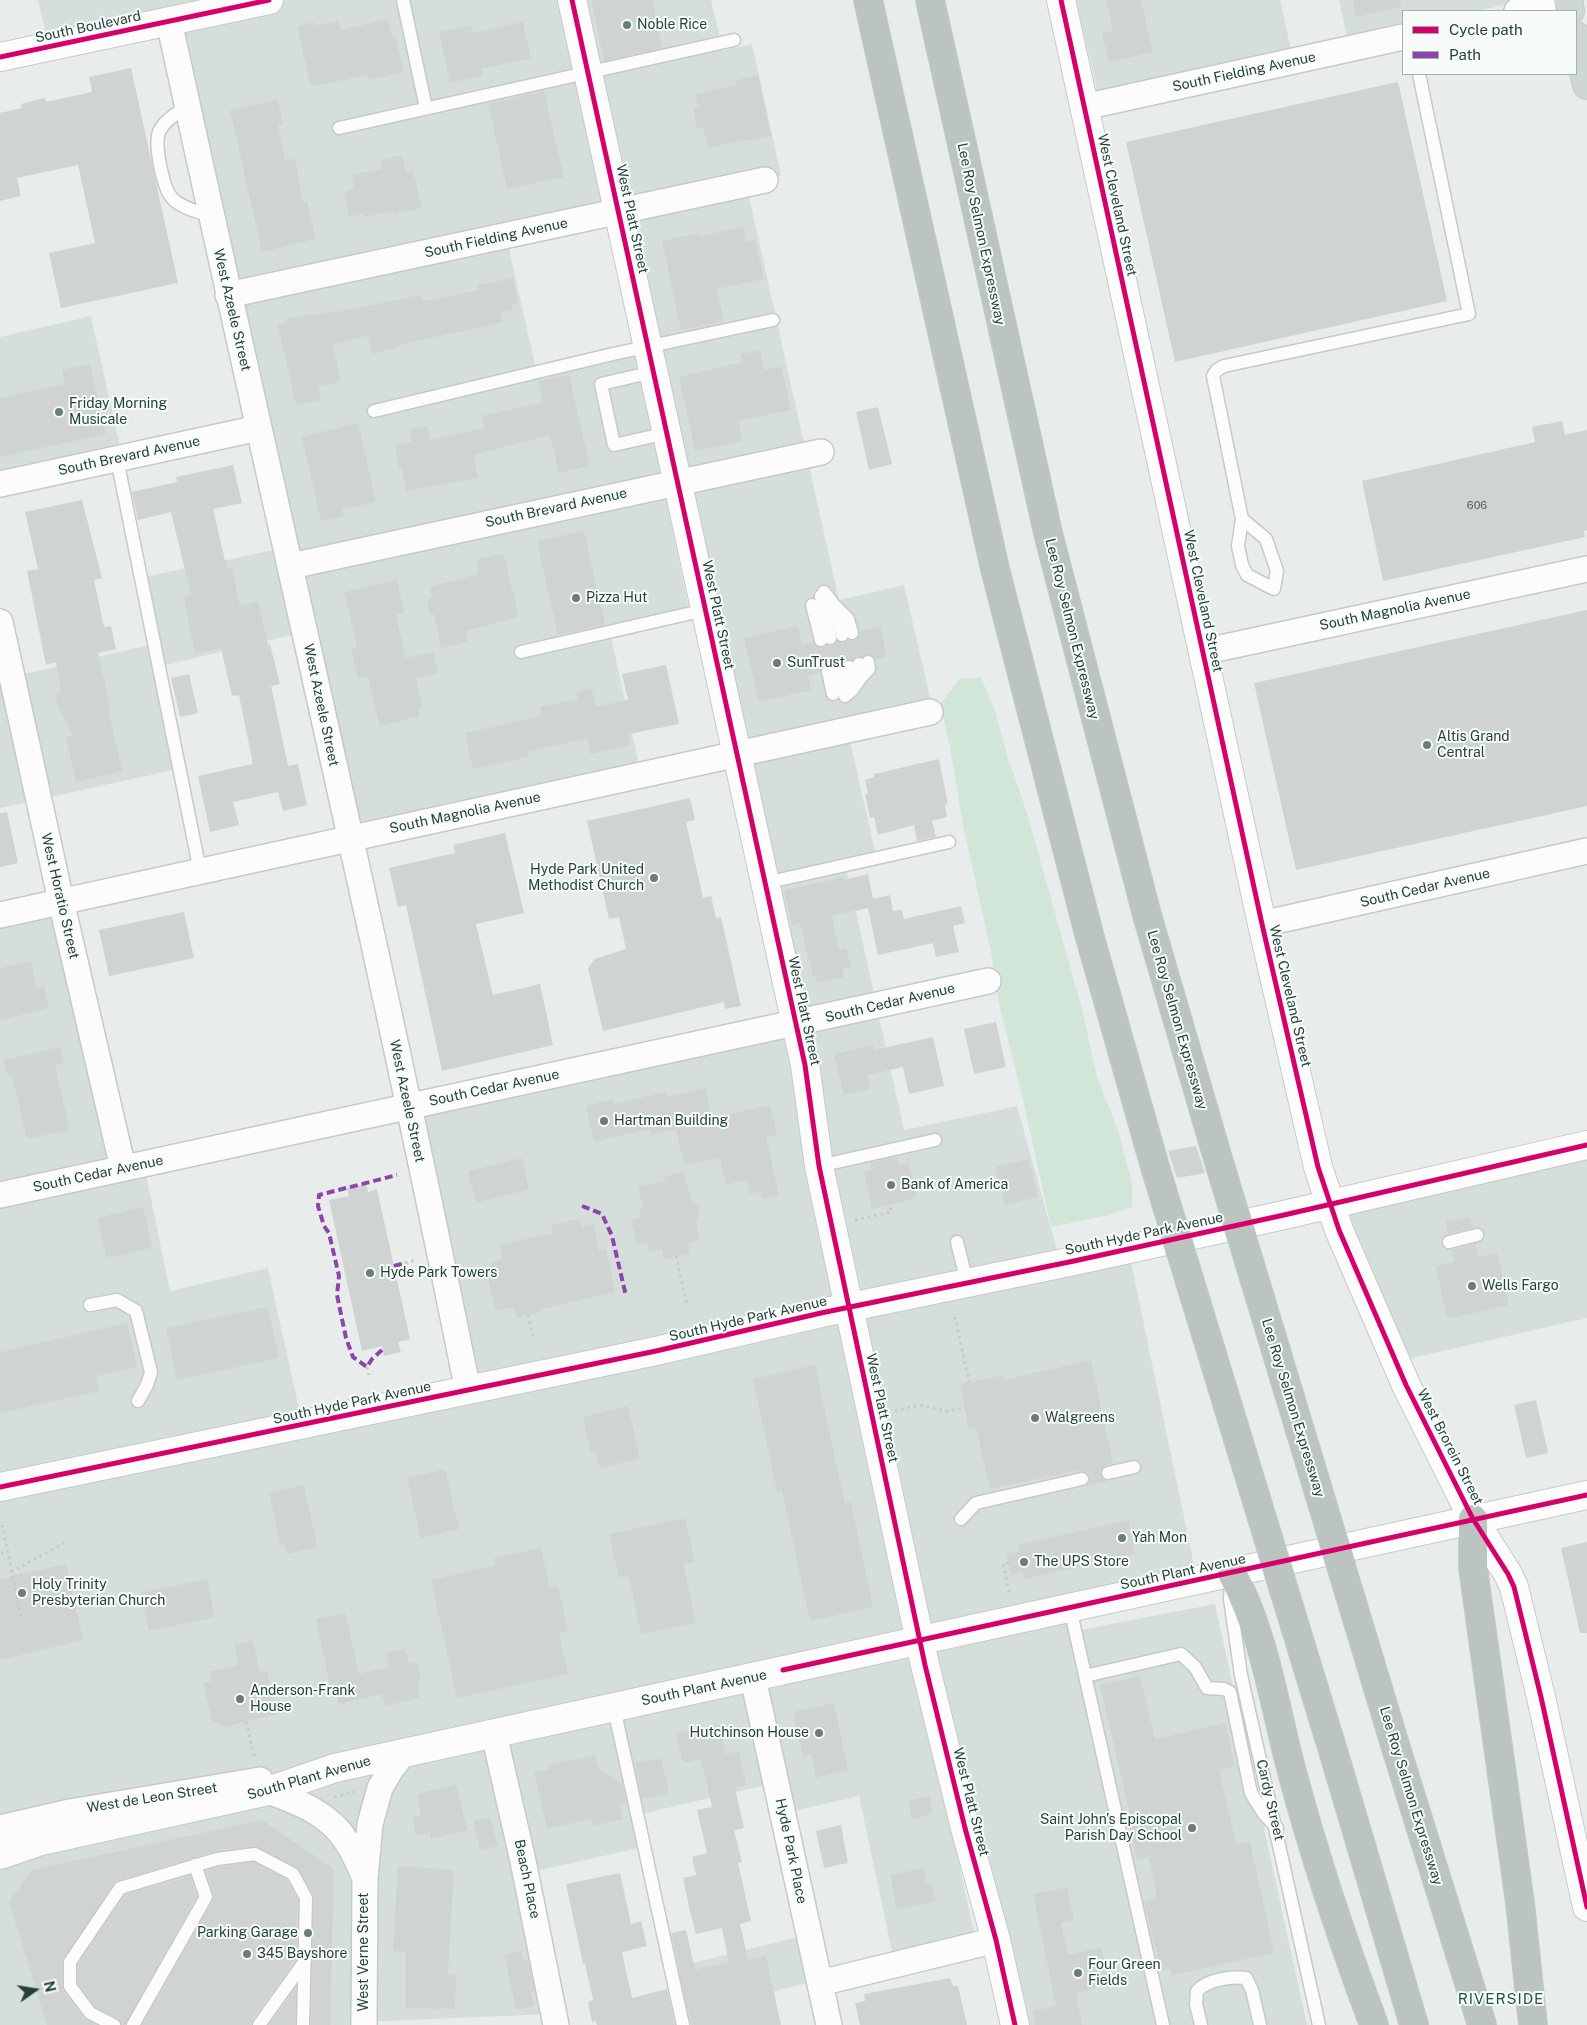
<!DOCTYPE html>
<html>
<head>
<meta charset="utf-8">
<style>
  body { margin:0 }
  #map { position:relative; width:1587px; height:2025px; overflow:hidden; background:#e8edeb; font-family:"Public Sans",sans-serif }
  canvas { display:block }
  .legend { position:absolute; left:1402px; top:10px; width:175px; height:65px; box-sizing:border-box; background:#f7fbf9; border:1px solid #a3b1ad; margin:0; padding:6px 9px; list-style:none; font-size:15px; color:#24423a }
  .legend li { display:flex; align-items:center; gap:10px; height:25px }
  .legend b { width:25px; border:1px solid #a3b1ad }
  .north { position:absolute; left:10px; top:1965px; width:50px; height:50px; -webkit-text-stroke:4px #f7fbf9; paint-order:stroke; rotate:77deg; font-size:14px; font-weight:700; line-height:20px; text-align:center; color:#24423a }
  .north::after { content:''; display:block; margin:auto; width:18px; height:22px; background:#24423a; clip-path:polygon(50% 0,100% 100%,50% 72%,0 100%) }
</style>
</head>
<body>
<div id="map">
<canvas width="1587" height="2025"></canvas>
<ul class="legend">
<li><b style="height:6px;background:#d6006c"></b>Cycle path</li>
<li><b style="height:6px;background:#8e44ad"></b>Path</li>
</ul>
<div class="north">N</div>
</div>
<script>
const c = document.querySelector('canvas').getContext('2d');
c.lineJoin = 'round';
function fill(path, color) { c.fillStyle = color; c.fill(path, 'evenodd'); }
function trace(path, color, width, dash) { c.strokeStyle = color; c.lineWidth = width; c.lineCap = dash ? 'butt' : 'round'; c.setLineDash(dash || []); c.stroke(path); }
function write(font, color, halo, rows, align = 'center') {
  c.font = font + ' "Public Sans",sans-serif'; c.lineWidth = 4; c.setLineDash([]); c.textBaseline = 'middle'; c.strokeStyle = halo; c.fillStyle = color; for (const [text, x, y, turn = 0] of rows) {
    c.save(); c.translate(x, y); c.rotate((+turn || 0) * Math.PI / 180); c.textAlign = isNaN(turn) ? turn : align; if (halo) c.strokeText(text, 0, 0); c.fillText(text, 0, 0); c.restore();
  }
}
fill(new Path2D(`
  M38 0H224L47 39Z
  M285 0H558L604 214 506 235 537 374 635 351 690 614 610 632 640 770 354 833 172 24Z
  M566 0H711L723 51 752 44 781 175 611 212Z
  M1076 0H1280L1292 54 1099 98Z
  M1339 0H1524L1478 11H1403V29L1348 43Z
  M747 188 839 600 904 585 933 710 730 755 612 216Z
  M91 316 121 451 0 476V337Z
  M284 548 304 632 157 667 178 769 0 808V627L15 676 158 643 144 577Z
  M848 732 876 855 845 862 904 1130 1017 1106 1060 1261 840 1307 976 1942 894 1961 859 1796 785 1813 779 1782 637 1815 643 1847 519 1875 551 2014 362 2022 361 2025H0V1198L144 1165 170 1291 268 1268 303 1427 470 1392 412 1108 788 1027 732 758Z
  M58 904 117 1165 0 1191V917Z
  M1587 1151V1318L1408 1359 1331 1199Z
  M1129 1252 1196 1575 920 1636 853 1312Z
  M1215 1604 1307 2025H1164L1075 1631Z
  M1070 1616 1159 2025H1010L927 1645Z
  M814 1933 825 1979 679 2014 668 1969Z`), '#d6dedb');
fill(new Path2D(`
  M960 678H981L994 707 1008 758 1027 813 1082 1009 1097 1077 1118 1130 1132 1183V1207L1109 1215 1051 1227 1024 1104 999 1004 991 952 963 825 950 747 940 704Z`), '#d1e6d8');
fill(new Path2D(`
  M591 0H652L662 48 604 61Z
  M1106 0H1141L1153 52 1109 62 1102 33 1113 31Z
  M1353 0H1400L1401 7 1356 17Z
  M388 19 393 39 396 38 404 72 369 80 368 75 311 87 297 26 314 22 315 26 338 21 341 30Z
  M523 22 531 58 481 69 482 76 450 83 439 32 471 25 473 33Z
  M131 68 178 283 61 308 49 253 95 243 78 165 17 178 21 196 0 201V113L22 108 21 104 45 98 46 102 92 92 89 77Z
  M758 75 771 136 749 141 748 139 708 148 703 127 697 129 693 108 698 107 695 94 737 85 736 80Z
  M1398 82 1447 301 1175 362 1126 142Z
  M544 91 564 177 507 189 488 104Z
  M278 100 283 125 278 126 285 161 295 158 303 202 307 201 316 239 262 252 230 110Z
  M402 155 406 172 413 170 422 208 393 214V211L365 217 364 214 349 217 344 192 354 189 352 175 383 169 381 160Z
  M743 227 746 242 755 240 764 279 717 289 724 321 681 330 662 241 698 233 699 236Z
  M513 278 518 303 511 304 513 310 501 312 503 322 399 345 400 347 372 354 368 336 333 344 341 382 318 387 321 400 296 405 278 325 287 323 286 319 311 314V316L337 311V312L421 295 422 301 428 300 429 301 479 290 478 285Z
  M760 350 764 370 781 366 791 410 738 421 743 441 695 451 679 377 743 362 741 354Z
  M90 364 106 434 0 457V398L65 384 62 370Z
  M569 375 590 466 559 473 550 435 473 455 478 478 406 491 402 469 399 470 395 445 412 442 410 429 427 426 430 440 485 428 482 416 543 402 538 381Z
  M878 407 892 464 869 470 856 412Z
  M1562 421 1565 435 1587 430V530L1584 531 1585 537 1383 581 1362 481 1535 442 1532 427Z
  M358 423 376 502 342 509 344 516 321 521 302 437Z
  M233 465 242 503 213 509 227 569 232 568 240 606 258 601 268 645 270 644 280 684 271 686 288 766 298 764 307 805 283 811 278 792 233 802 239 825 210 832 198 776 253 764 239 695 232 696 221 648 195 654 184 597 191 595 171 512 138 520 132 492 177 482 176 477Z
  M82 500 102 578 94 580 104 627 111 626 116 649 98 653 110 706 108 707 122 771 76 782 66 737 73 735 58 707 56 700 57 694 61 690 56 662 46 665 27 571 38 569 25 512Z
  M584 531 605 624 558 635 537 541Z
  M503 553 519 617 466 631 468 642 441 648 434 614 430 615 427 599 432 598 430 587 479 574 476 560Z
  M397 580 404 613 396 615 406 658 433 652 438 673 416 678 423 708 418 709 420 716 380 726 368 677 358 679 351 649 357 647 344 592Z
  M1587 610V806L1296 870 1254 683Z
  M798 626 802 644 813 642 816 646 823 648 827 645 832 646 837 641 843 643 848 640 855 641 860 635V631L880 626 887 657 876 660 871 655 867 654 862 657 857 656 852 660 847 659 843 662 836 661 831 665 826 664 822 666 820 673 808 676 811 690 759 702 744 638Z
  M666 665 679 724 629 734 631 745 590 754 587 739 528 751 529 757 473 769 465 733 542 716 540 707 578 699 576 692 592 689 596 707 628 700 622 674Z
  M189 674 198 713 180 717 171 678Z
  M939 759 948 804 945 805 947 817 932 821 936 837 917 841 914 825 878 835 874 817 870 818 865 794 868 793 865 780 874 777V774Z
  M690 798 695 820 686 822 703 898 711 896 716 918 721 917 741 1006 725 1009 724 1002 603 1031 588 968 595 959 626 949 619 917 609 919 587 821Z
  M7 812 18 863 0 867V813Z
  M505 833 524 913 476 924 493 995 540 984 553 1045 442 1071 406 905 398 907 389 868 455 853 453 845Z
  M868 874 873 899 890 895 893 911 902 910 904 919 961 906 965 923 953 926 959 952 936 957 933 943 878 955 868 908 832 916 839 950 846 948 851 967 843 969 844 977 817 983 815 976 813 977 800 923 792 925 784 890 844 877V880Z
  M184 912 194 958 109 976 99 930Z
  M31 961 36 988 44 987 49 1008 0 1020V968Z
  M996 1022 1006 1067 974 1074 964 1029Z
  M933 1037 944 1086 909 1094 903 1067 867 1075 870 1089 844 1095 834 1054 873 1045 874 1050Z
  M60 1047 64 1063 55 1065 70 1130 27 1139 12 1075 8 1076 4 1060Z
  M706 1088 712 1118 770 1105 777 1135 766 1137 779 1195 762 1199 760 1192 750 1194 746 1180 726 1185 720 1158 684 1165 676 1129 650 1135 649 1129 594 1142 586 1106 613 1099 614 1104 665 1092 666 1097Z
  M1196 1146 1205 1173 1177 1178 1168 1151Z
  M897 1157 899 1164 909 1162 917 1198 872 1209 864 1172 871 1170 870 1163Z
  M522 1158 529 1189 476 1203 468 1171Z
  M1029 1159 1038 1197 1005 1205 995 1167Z
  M684 1172 691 1201 697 1204 700 1211 696 1222 700 1239 688 1243 690 1253 664 1259 662 1249 649 1252 647 1243 637 1245 631 1220 641 1217 639 1209 643 1208 638 1187 665 1181 664 1177Z
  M366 1184 368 1192 377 1189 410 1339 398 1342 401 1352 384 1356 382 1346 362 1351 329 1200 349 1196 347 1188Z
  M143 1207 152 1248 107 1258 97 1218Z
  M1470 1217 1473 1228 1448 1234 1446 1222Z
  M580 1219 582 1227 594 1224 599 1251 606 1249 615 1292 541 1309V1312L517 1318 514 1307 496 1311 486 1271 492 1270 490 1263 503 1260 499 1245 553 1233 551 1225Z
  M1476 1244 1479 1257 1497 1253 1509 1305 1447 1319 1436 1266 1454 1262 1451 1250Z
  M268 1307 279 1358 177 1380 166 1328Z
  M127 1323 137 1367 96 1376 99 1391 0 1413V1352Z
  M1091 1360 1113 1463 1106 1464 1100 1471 1102 1478 1108 1481 1086 1486 1090 1482V1477L1088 1473 1080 1470 990 1489 976 1428 969 1430 960 1384 1003 1375 1004 1380Z
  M815 1365 845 1504 851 1502 873 1607 810 1621 782 1491 777 1492 753 1379Z
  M1536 1400 1548 1453 1526 1458 1514 1405Z
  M628 1406 640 1459 600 1468 596 1452 591 1453 583 1417Z
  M445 1469 459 1529 421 1538 407 1478Z
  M304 1485 317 1547 287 1554 285 1546 281 1547 269 1493Z
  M685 1518 695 1562 683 1564 696 1623 641 1634 629 1576 619 1578 609 1534Z
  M1129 1520 1135 1554 1024 1579 1022 1572 1011 1575 1006 1554 1019 1551 1018 1545Z
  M1587 1542V1633H1580L1561 1548Z
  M541 1548 550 1588 558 1586 568 1631 559 1633 568 1674 457 1698 431 1580 496 1565 494 1558Z
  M66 1564 83 1640 0 1660V1579Z
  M207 1579 215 1617 149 1631 140 1593Z
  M345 1613 359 1674 389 1667 386 1653 405 1649 409 1663 417 1662 421 1681 417 1682 420 1698 385 1706 382 1694 339 1704 334 1685 330 1686 316 1619Z
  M253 1640 260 1672 267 1671 278 1714 225 1727 212 1721 203 1683 211 1681 209 1672 239 1665 234 1645Z
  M1140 1676 1155 1739 1225 1723 1235 1766 1219 1770 1236 1844 1250 1841 1274 1953 1172 1975 1170 1968 1161 1971 1144 1901 1157 1898 1149 1857 1137 1860 1127 1820 1131 1819 1100 1685Z
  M834 1703 848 1770 816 1778 811 1754 803 1756 793 1712Z
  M719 1724 726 1754 739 1751 746 1785 735 1788 744 1828 734 1830 742 1862 738 1863 751 1921 740 1924 748 1960 766 1956 781 2025H691L671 1933 686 1930 695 1970 729 1962 722 1928 696 1934 690 1911 683 1878 696 1875 692 1857 707 1853 697 1810 712 1807 701 1759 683 1763 676 1733Z
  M595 1755 599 1769 622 1784 626 1803 620 1804 623 1819 593 1826 591 1819 547 1829 534 1772 550 1769 549 1765Z
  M661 1758 669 1794 642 1799 635 1763Z
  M456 1784 467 1830 431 1839 430 1832 416 1836 412 1817 421 1815 417 1794Z
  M930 1796 933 1814 912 1819 908 1801Z
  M490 1817 498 1846 480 1850 473 1821Z
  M262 1820 321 1860 318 1861H322L334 1869 330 2025H311L313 1894 297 1867 254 1846 215 1851 118 1880 114 1883 62 1962 63 1991 83 2018 96 2025H47L9 1902 32 1870Z
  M841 1825 848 1863 824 1868 816 1831Z
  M254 1862 287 1880 298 1900 296 1959 252 2020 251 2025H142L213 1901 214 1894 206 1871 219 1867Z
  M398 1866 454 1870 448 1974 456 1975 455 2009 406 2008V1952L393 1951Z
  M924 1868 927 1884 932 1883 936 1901 897 1910 890 1875Z
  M620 1873 631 1924 641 1921 647 1946 622 1952 632 1998 667 1989 675 2025H597L596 2021 592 2022 588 2002 593 2000 585 1964H583L566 1884Z
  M190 1876 197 1896 125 2025H122L118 2018 95 2007 78 1983V1964L125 1895Z
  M1067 1887 1074 1920 1061 1923 1068 1955 1101 1947 1110 1985 1076 1993 1082 2025H1035L1033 2011 1056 2006 1033 1894Z
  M521 1951 524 1961 528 1960 535 1991 531 1992 534 2006 516 2010 504 1955Z
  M950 1978 953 1986H958L967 2025H860L855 2003 865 2001 864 1994Z
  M296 1988 295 2025H269Z`), '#cfd4d2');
const lane = new Path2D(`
  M403 0 426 108
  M187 106C178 113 164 120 159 132 154 145 163 188 172 198 181 208 199 212 211 216
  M339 128 734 40
  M653 372 601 384 614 445 667 433
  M374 411 613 354 773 320
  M117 459 200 871
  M1242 519 1266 539 1277 571 1274 589 1247 575 1242 565 1238 546 1242 519 1213 376 1217 370 1224 366 1469 314 1419 74
  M824 592 835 606 842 635
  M821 596 830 638
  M812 605 821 640
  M835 606 848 619 852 633
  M521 652 705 610
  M838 669 845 696 852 690V681L849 667
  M828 672 833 694
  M862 676 869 669 868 662
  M852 690 862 676 859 664
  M765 883 949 842
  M819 1166 935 1140
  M957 1242 967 1282
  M1449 1242 1477 1235
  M90 1305 117 1300 136 1311 151 1372 147 1385 138 1401
  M1108 1473 1134 1467
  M961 1519 976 1503 1082 1479
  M1231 1585 1230 1599 1241 1675 1319 2025
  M1070 1608 1163 2025
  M1085 1676 1181 1654 1195 1667 1207 1688 1224 1689 1230 1692 1251 1793 1264 1814 1277 1828
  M614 1708 683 2025
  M114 2025 90 2013 70 1986V1962L120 1888 217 1859 255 1854 293 1874 306 1898 303 2025
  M133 2025 206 1897 195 1865
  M259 2025 305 1961
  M1201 2025 1196 2004 1197 1991C1207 1980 1230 1976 1246 1978L1252 1990 1260 2025`);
const street = new Path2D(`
  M1517 11 1568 0
  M169 21C268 478 376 933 468 1391
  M1084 107 1403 37
  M228 295 765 180
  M0 484 259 428
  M291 566 821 452
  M0 622 61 901 123 1168
  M1202 652 1587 569
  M0 915 930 712
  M1262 924 1587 851
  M0 1195 988 981
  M753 1678 829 2025
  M494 1734 523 1861 556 2025
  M268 1791C298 1802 329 1813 347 1842 354 1852 359 1865 364 1876
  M0 1828 70 1812 260 1780
  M820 1983 996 1940
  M364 2025 365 1879 370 1824 380 1788 391 1769 403 1754`);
const secondary = new Path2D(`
  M572 0 805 1065 819 1166 925 1665 965 1828 996 1940 1015 2025
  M1061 0 1262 924 1318 1167 1339 1230 1406 1385 1473 1519 1508 1574 1514 1587 1541 1697 1587 1907
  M0 57 269 0
  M0 1487 656 1351 821 1313 1074 1261 1284 1215 1587 1145
  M0 1855 41 1841 268 1791 335 1768 1587 1495`);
const primary = new Path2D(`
  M1568 0 1570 11
  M1576 36 1587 85`);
const highway = new Path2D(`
  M868 0 995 569 1089 934 1155 1167
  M930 0 1048 533 1147 915 1216 1152
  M1473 1519V1568L1520 1903 1533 2025
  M1232 1573C1265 1635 1274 1705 1292 1772 1315 1858 1343 1942 1374 2025
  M1396 1748 1482 2025
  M1337 1764 1414 2025`);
trace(lane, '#c5cac8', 15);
trace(street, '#c5cac8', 28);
trace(secondary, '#c3cbc8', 30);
trace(primary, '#c3ccc9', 30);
trace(highway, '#c3ccc9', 30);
trace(new Path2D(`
  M855 1220 891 1212 890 1205
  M676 1256 687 1304
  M405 1263 416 1260
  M471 1273 491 1268
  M528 1315 533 1338
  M955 1317 969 1382
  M367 1367 369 1375
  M895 1411 919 1405 947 1411 964 1408
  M2 1525 21 1616
  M1 1553 7 1552
  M1009 1563 1003 1564 1009 1592
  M11 1572 66 1542
  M13 1577 26 1575
  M246 1722 255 1759
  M334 1797 357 1791`), '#c3ccca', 3, [2.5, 4]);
trace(lane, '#fcfcfc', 12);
trace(street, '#fcfcfc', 25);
trace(secondary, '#fcfcfc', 28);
trace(primary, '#cfd7d5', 28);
trace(highway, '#bcc4c2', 28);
const highwayBridge = new Path2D(`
  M1216 1152 1396 1748
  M1155 1167 1337 1764`);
trace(highwayBridge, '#c3ccc9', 30, []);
trace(highwayBridge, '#bcc4c2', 28);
trace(new Path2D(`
  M582 1206 602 1214 612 1236 626 1296
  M394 1266 405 1263
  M382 1350 372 1359 367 1367 353 1357 346 1338 337 1295 339 1276 329 1233 324 1226 318 1206 319 1195 397 1175`), '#8e44ad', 4, [8, 4]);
trace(new Path2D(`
  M572 0 805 1065 819 1166 925 1665 965 1828 996 1940 1015 2025
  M1061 0 1262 924 1318 1167 1339 1230 1406 1385 1473 1519 1508 1574 1514 1587 1541 1697 1587 1907
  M0 57 269 0
  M0 1487 656 1351 821 1313 1074 1261 1284 1215 1587 1145
  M783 1670 1587 1495`), '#d6006c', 5);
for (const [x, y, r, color] of [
  [627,25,5,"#697e78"],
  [59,412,5,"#697e78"],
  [576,598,5,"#697e78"],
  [777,663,5,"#697e78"],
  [1427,745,5,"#697e78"],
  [654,878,5,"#697e78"],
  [604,1121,5,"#697e78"],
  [891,1185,5,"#697e78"],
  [370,1273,5,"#697e78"],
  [1472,1286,5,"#697e78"],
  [1035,1418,5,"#697e78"],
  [1122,1538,5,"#697e78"],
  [1024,1562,5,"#697e78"],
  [22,1593,5,"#697e78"],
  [240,1699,5,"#697e78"],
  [819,1733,5,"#697e78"],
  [1192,1828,5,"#697e78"],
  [308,1933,5,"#697e78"],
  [247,1954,5,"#697e78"],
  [1078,1973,5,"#697e78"]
]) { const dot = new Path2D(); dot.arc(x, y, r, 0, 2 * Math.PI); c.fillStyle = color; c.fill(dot); trace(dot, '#f7fbf9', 2); }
write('11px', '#506761', null, [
  ["606",1477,506]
]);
write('14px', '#24423a', '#f7fbf9', [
  ["Noble Rice",637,25],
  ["Friday Morning",69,404],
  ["Musicale",69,420],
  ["Pizza Hut",586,598],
  ["SunTrust",787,663],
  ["Altis Grand",1437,737],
  ["Central",1437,753],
  ["Hyde Park United",644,870,"right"],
  ["Methodist Church",644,886,"right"],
  ["Hartman Building",614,1121],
  ["Bank of America",901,1185],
  ["Hyde Park Towers",380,1273],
  ["Wells Fargo",1482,1286],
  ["Walgreens",1045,1418],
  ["Yah Mon",1132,1538],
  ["The UPS Store",1034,1562],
  ["Holy Trinity",32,1585],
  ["Presbyterian Church",32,1601],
  ["Anderson-Frank",250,1691],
  ["House",250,1707],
  ["Hutchinson House",809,1733,"right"],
  ["Saint John's Episcopal",1182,1820,"right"],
  ["Parish Day School",1182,1836,"right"],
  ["Parking Garage",298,1933,"right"],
  ["345 Bayshore",257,1954],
  ["Four Green",1088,1965],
  ["Fields",1088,1981]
], 'left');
write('14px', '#24423a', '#f7fbf9', [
  ["South Boulevard",88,27,-12],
  ["South Fielding Avenue",1244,72,-12],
  ["West Cleveland Street",1117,205,78],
  ["West Platt Street",632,219,78],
  ["Lee Roy Selmon Expressway",981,234,78],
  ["South Fielding Avenue",496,238,-12],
  ["West Azeele Street",232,310,77],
  ["South Brevard Avenue",129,456,-12],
  ["South Brevard Avenue",556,508,-12],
  ["West Cleveland Street",1203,601,78],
  ["South Magnolia Avenue",1395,610,-12],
  ["West Platt Street",718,615,78],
  ["Lee Roy Selmon Expressway",1072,629,76],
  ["West Azeele Street",321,705,78],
  ["South Magnolia Avenue",465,813,-12],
  ["South Cedar Avenue",1425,888,-13],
  ["West Horatio Street",60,896,77],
  ["West Cleveland Street",1290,996,77],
  ["South Cedar Avenue",890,1003,-13],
  ["West Platt Street",804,1011,78],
  ["Lee Roy Selmon Expressway",1177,1020,74],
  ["South Cedar Avenue",494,1088,-12],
  ["West Azeele Street",407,1101,78],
  ["South Cedar Avenue",98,1174,-12],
  ["South Hyde Park Avenue",1144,1234,-12],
  ["South Hyde Park Avenue",748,1319,-13],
  ["South Hyde Park Avenue",352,1403,-12],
  ["West Platt Street",882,1408,78],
  ["Lee Roy Selmon Expressway",1293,1408,73],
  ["West Brorein Street",1450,1447,63],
  ["South Plant Avenue",1183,1572,-12],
  ["South Plant Avenue",704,1688,-12],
  ["South Plant Avenue",309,1778,-16],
  ["Lee Roy Selmon Expressway",1411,1796,73],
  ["West de Leon Street",152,1798,-9],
  ["Cardy Street",1270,1800,77],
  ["West Platt Street",971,1802,76],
  ["Hyde Park Place",791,1851,78],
  ["Beach Place",527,1879,78],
  ["West Verne Street",364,1952,-90]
]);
c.letterSpacing = '1px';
write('15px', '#1f5548', '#f7fbf9', [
  ["RIVERSIDE",1501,1999]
]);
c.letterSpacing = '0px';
</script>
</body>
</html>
